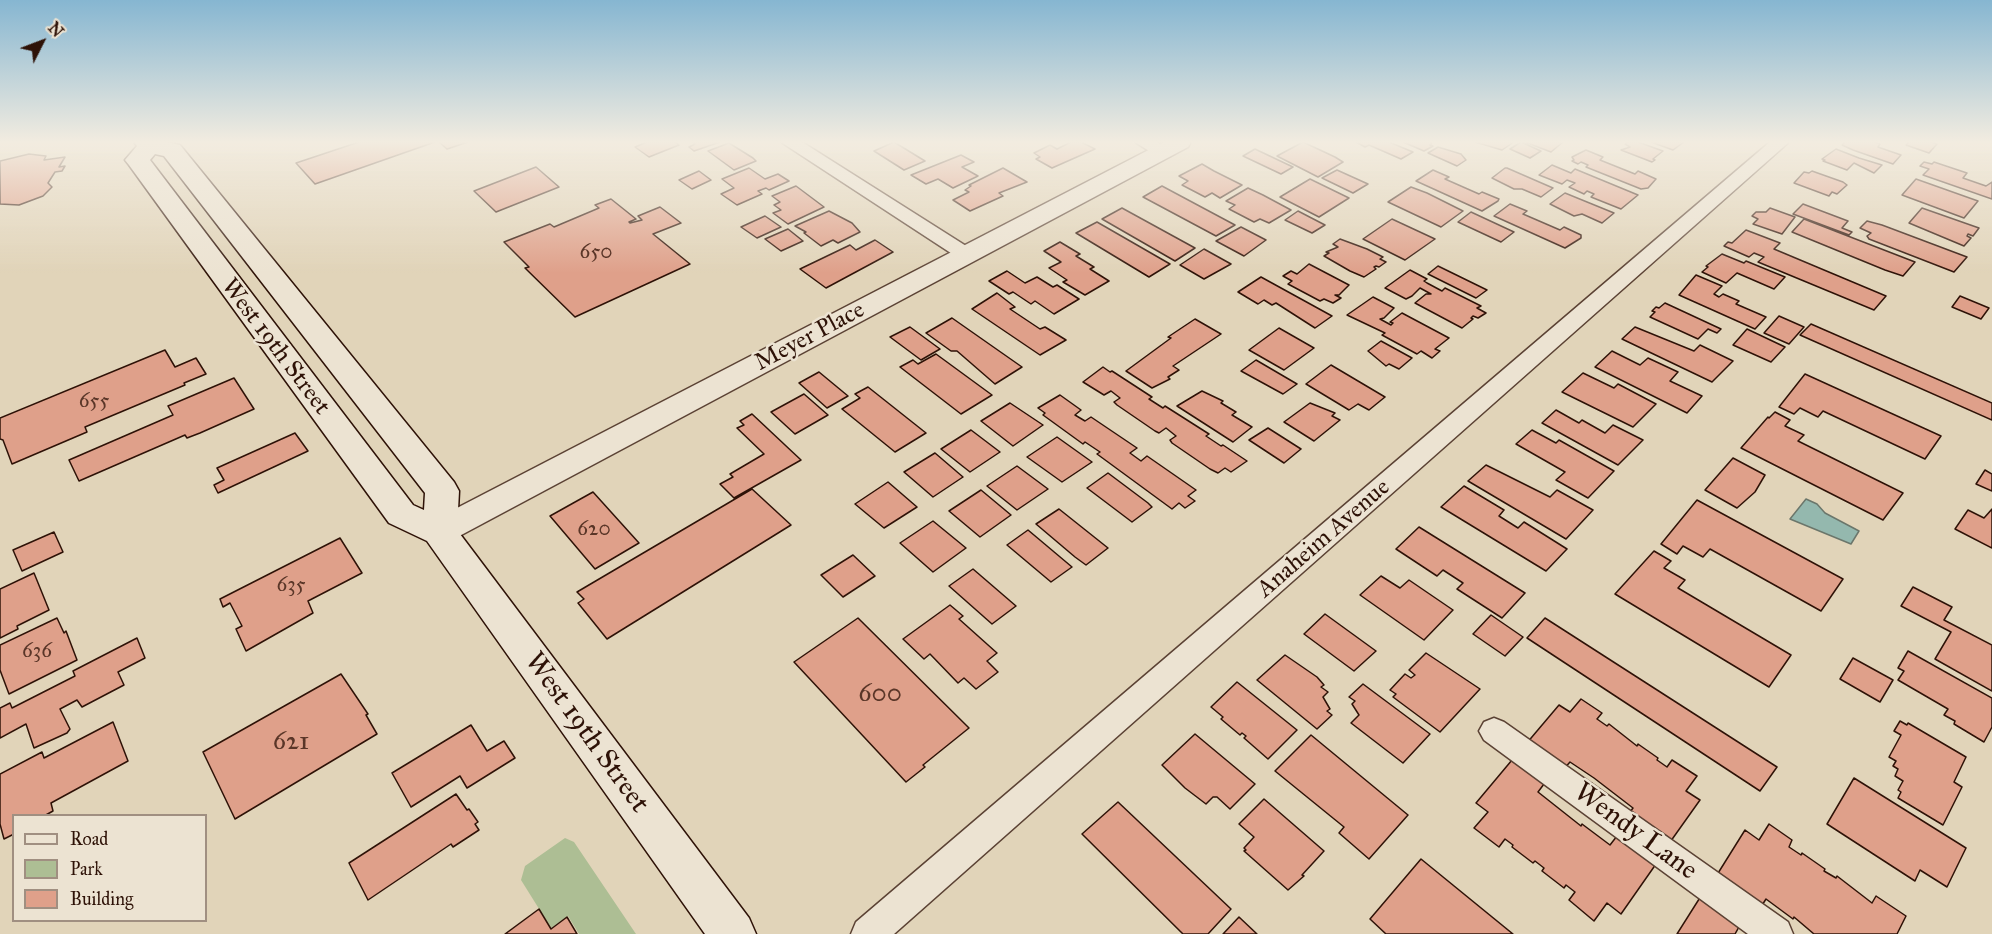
<!DOCTYPE html>
<html>
<head>
<meta charset="utf-8">
<style>
  body { margin:0 }
  #map { position:relative; width:1992px; height:934px; overflow:hidden; background:#e1d4b9; font-family:"IM FELL Great Primer",serif }
  canvas { display:block }
  .legend { position:absolute; left:12px; top:814px; width:195px; height:108px; box-sizing:border-box; background:#ece3d2; border:2px solid #a08f81; margin:0; padding:8px 10px; list-style:none; font-size:18px; color:#2e1207 }
  .legend li { display:flex; align-items:center; gap:12px; height:30px }
  .legend b { width:30px; border:2px solid #a08f81 }
  .north { position:absolute; left:12px; top:12px; width:60px; height:60px; -webkit-text-stroke:4px #ece3d2; paint-order:stroke; rotate:48deg; font-size:16px; font-weight:700; line-height:24px; text-align:center; color:#2e1207 }
  .north::after { content:''; display:block; margin:auto; width:21px; height:27px; background:#2e1207; clip-path:polygon(50% 0,100% 100%,50% 72%,0 100%) }
</style>
</head>
<body>
<div id="map">
<canvas width="1992" height="934"></canvas>
<ul class="legend">
<li><b style="height:8px;background:#ece3d2"></b>Road</li>
<li><b style="height:16px;background:#adbe94"></b>Park</li>
<li><b style="height:16px;background:#dfa08a"></b>Building</li>
</ul>
<div class="north">N</div>
</div>
<script>
const c = document.querySelector('canvas').getContext('2d');
c.lineJoin = 'round';
function fill(path, color) { c.fillStyle = color; c.fill(path, 'evenodd'); }
function trace(path, color, width, dash) { c.strokeStyle = color; c.lineWidth = width; c.lineCap = dash ? 'butt' : 'round'; c.setLineDash(dash || []); c.stroke(path); }
function write(font, color, halo, rows, align = 'center') {
  c.font = font + ' "IM FELL Great Primer",serif'; c.lineWidth = 5; c.setLineDash([]); c.textBaseline = 'middle'; c.strokeStyle = halo; c.fillStyle = color; for (const [text, x, y, turn = 0] of rows) {
    c.save(); c.translate(x, y); c.rotate((+turn || 0) * Math.PI / 180); c.textAlign = isNaN(turn) ? turn : align; if (halo) c.strokeText(text, 0, 0); c.fillText(text, 0, 0); c.restore();
  }
}
fill(new Path2D(`
  M565 838 574 842 636 934H579L568 916 551 928 521 880 525 866Z`), '#adbe94');
const water = new Path2D(`
  M1806 499 1817 504 1825 513 1859 531 1851 544 1790 519Z`);
fill(water, '#94b8ae');
trace(water, '#6b766b', 1.5);
const building = new Path2D(`
  M359 142H435L315 184 296 163Z
  M439 142H468L447 149Z
  M647 142H675L679 145 649 157 635 147Z
  M692 142H720L694 151 689 147 695 144Z
  M894 142 925 161 904 170 874 151Z
  M1071 142H1081L1095 149 1052 168 1036 159 1040 157 1034 153 1050 145 1057 149Z
  M1303 142 1335 157 1343 162 1318 177 1277 156Z
  M1356 142H1389L1413 152 1401 159 1369 145 1365 147Z
  M1403 142H1430L1432 143 1430 145 1433 146 1424 151Z
  M1475 142H1514L1502 150Z
  M1521 142 1541 151 1530 158 1510 149Z
  M1525 142H1563L1551 152Z
  M1628 142H1638L1663 151 1653 159 1655 160 1652 162 1621 150 1630 147 1625 144Z
  M1651 142H1684L1673 150Z
  M1845 142H1875L1880 144 1878 147 1901 155 1893 164 1853 150 1842 145Z
  M1909 142H1931L1937 144 1929 153 1906 145Z
  M729 143 753 158 756 161 734 170 708 151Z
  M1438 147 1461 154 1466 160 1457 166 1428 153Z
  M1255 149 1293 167 1281 174 1243 156Z
  M1836 149 1859 158 1882 165 1874 173 1854 163 1847 170 1823 161 1825 160 1822 159Z
  M1586 150 1603 157 1600 160 1635 174 1638 171 1656 179 1648 188 1641 189 1586 167 1588 165 1581 162 1578 164 1572 161 1574 160 1572 157Z
  M29 154 46 156 44 160 65 157 59 167 65 166 62 171 55 172 48 183 52 187 43 196 19 205 0 204V161Z
  M961 155 974 162 962 167 978 176 953 188 938 179 926 184 911 175Z
  M1924 162 1932 164 1934 162 1967 173 1963 178 1986 186 1992 182V199L1923 175 1929 169 1920 166Z
  M1202 164 1214 171 1242 185 1220 198 1212 193 1205 197 1182 185 1188 181 1179 176Z
  M1552 165 1571 173 1575 169 1638 195 1621 209 1591 197 1594 194 1587 191 1584 194 1569 187 1575 183 1567 180 1562 184 1539 175Z
  M536 167 559 187 496 212 474 191Z
  M749 168 765 179 778 174 789 181 769 190 766 188 758 191 762 194 737 205 721 194 734 188 722 179Z
  M1003 168 1027 182 999 193 1003 196 970 211 953 200 969 192 965 190 971 186 969 185Z
  M1505 168H1507L1553 188 1541 197 1522 189H1514L1492 178Z
  M1337 170 1368 184 1353 193 1322 178Z
  M1433 170 1449 177 1445 179 1479 194 1482 192 1499 199 1498 201 1482 211 1416 181Z
  M699 171 711 180 692 189 679 180Z
  M1812 171 1843 182 1847 185 1837 194 1832 192 1829 196 1794 183 1804 172 1809 173Z
  M1310 179 1349 198 1319 217 1280 197Z
  M1916 179 1978 201 1964 218 1902 195Z
  M796 186 824 207 788 224 773 213 781 210 774 205 780 202 772 196Z
  M1162 186 1235 225 1216 236 1143 197Z
  M1411 187 1427 193 1463 211 1441 227 1388 202Z
  M1248 188 1263 195 1291 210 1269 223 1260 219 1254 222 1229 209 1235 205 1226 201Z
  M1565 193 1614 213 1602 223 1582 214 1574 216 1550 204Z
  M611 199 636 219 629 222 630 223 642 220 638 216 660 207 681 223 653 234 690 264 575 317 525 268 529 267 504 242 550 224 554 227 599 208 595 205Z
  M1510 204 1527 211 1523 214 1560 230 1564 227 1581 235V238L1565 248 1494 216Z
  M1803 204 1848 221 1842 228 1852 232 1849 235 1793 214Z
  M1122 208 1195 248 1175 261 1102 219Z
  M1770 208 1795 217 1782 234 1753 224 1758 219 1752 216 1756 212H1766Z
  M1922 208 1979 228 1973 236 1968 234 1967 236 1971 238 1964 246 1909 223Z
  M829 211 852 223 860 232 838 243 833 240 821 246 804 233 806 232 795 226Z
  M1298 211 1325 225 1312 233 1285 220Z
  M1471 212 1514 232 1501 242 1458 222Z
  M765 216 781 227 757 238 741 227Z
  M1392 219 1435 239 1405 260 1363 239Z
  M1804 219 1915 262 1903 276 1885 270 1792 232Z
  M1867 221 1882 225 1967 257 1954 272 1869 239 1867 236 1871 233 1860 228Z
  M1097 222 1170 264 1149 277 1076 233Z
  M1241 227 1266 240 1244 256 1216 241Z
  M788 229 803 241 781 251 765 239Z
  M1746 230 1780 243 1774 249 1886 296 1874 310 1758 262 1764 257 1754 253 1749 257 1724 246 1728 242 1732 243Z
  M1340 239 1367 249 1383 257 1380 259 1386 262 1379 267 1376 266 1374 267 1376 269 1364 277 1350 271 1324 256 1329 253 1326 252 1338 247 1333 244Z
  M875 240 893 252 826 288 800 269 850 245 856 250Z
  M1060 242 1080 254 1076 256 1094 267 1090 269 1109 281 1085 295 1063 282 1067 280 1049 268 1061 262 1044 251Z
  M1204 249 1231 264 1204 279 1180 265Z
  M1722 254 1744 263 1746 261 1785 277 1774 289 1737 273 1726 283 1702 272 1708 267 1706 266Z
  M1309 264 1349 285 1339 295H1335L1341 298 1333 303 1324 299 1320 301 1288 284 1292 281 1283 276 1291 271 1297 274Z
  M1438 266 1487 290 1476 298 1428 274Z
  M1410 270 1427 279 1424 281 1427 283 1442 291 1445 288 1481 306 1477 308 1486 313 1478 318 1473 316 1471 318 1473 319 1462 328 1415 303 1426 294H1431L1420 288 1412 296 1406 299 1385 288Z
  M1007 271 1025 283 1037 277 1053 287 1057 285 1079 299 1054 314 1035 301 1031 304 1013 292 1009 294 989 281Z
  M1696 275 1722 286 1714 294 1719 297 1723 294 1739 301 1736 304 1766 317 1755 329 1679 295Z
  M1261 277 1332 316 1315 328 1276 303 1272 305 1264 300 1258 304 1238 292Z
  M997 293 1015 307 1010 309 1040 329 1045 327 1066 340 1040 355 972 309Z
  M1960 296 1989 308 1981 319 1952 307Z
  M1373 297 1394 308 1384 318 1380 319 1391 325 1393 323 1390 322 1402 313 1449 338 1435 349 1440 351 1432 358 1421 351 1417 354 1382 335 1385 333 1347 315Z
  M1665 303 1721 329 1717 333 1708 329 1698 339 1650 317 1655 312 1652 311 1656 307 1659 308Z
  M1779 316 1804 327 1789 344 1764 333Z
  M952 318 1022 367 995 384 957 351H951L926 333Z
  M1195 319 1221 334 1173 366 1179 370 1168 377 1170 379 1152 388 1126 371 1171 338 1168 337Z
  M1811 324 1992 403V420L1800 335Z
  M910 327 940 349 921 360 890 337Z
  M1635 327 1694 351 1700 345 1733 361 1712 382 1622 339Z
  M1279 328 1314 348 1284 370 1249 350Z
  M1747 329 1785 347 1771 362 1733 345Z
  M1381 341 1412 358 1399 369 1389 364 1386 366 1368 351Z
  M165 350 175 367 196 358 206 374 184 383 185 385 85 427 87 432 12 464 3 440 0 439V418Z
  M1612 351 1640 365 1648 358 1678 372 1670 381 1702 396 1687 413 1595 367Z
  M936 354 992 395 961 414 900 367 913 360 918 364Z
  M1256 360 1297 384 1283 394 1241 371Z
  M1331 365 1385 397 1369 410 1358 404 1349 410 1306 384Z
  M1103 367 1110 372 1112 371 1152 397 1149 399 1163 408 1165 406 1209 434 1206 436 1221 446 1223 445 1247 461 1231 472 1225 468 1218 473 1210 469 1172 443 1170 440 1176 436 1166 428 1159 433 1155 431 1117 405 1114 402 1120 398 1111 391 1104 395 1083 382Z
  M819 372 848 396 827 408 799 383Z
  M1583 373 1614 388 1618 384 1656 404 1633 427 1562 392Z
  M1805 374 1941 436 1925 459 1823 411 1818 417 1800 408 1794 414 1779 407Z
  M234 378 254 409 200 433 187 438 185 435 79 481 69 460 173 415 168 406Z
  M868 387 926 433 895 452 842 409 860 398 855 394Z
  M1202 391 1223 401 1221 403 1236 412 1232 415 1252 427 1233 442 1177 406Z
  M804 394 828 415 795 434 771 412Z
  M1060 395 1081 410 1075 415 1085 421 1091 417 1137 448 1130 453 1141 461 1147 456 1196 490 1188 496 1195 501 1185 508 1179 503 1172 509 1097 454 1100 452 1085 442 1083 444 1043 415 1045 413 1038 408Z
  M1010 403 1043 425 1013 446 981 421Z
  M1310 403 1335 413 1332 416 1340 420 1314 441 1284 422Z
  M1556 410 1579 423 1582 420 1605 433 1613 425 1643 440 1618 465 1542 423Z
  M1775 412 1790 420 1785 426 1804 435 1798 441 1903 493 1883 520 1741 448 1768 417 1769 418Z
  M752 414 801 460 734 498 720 484 733 477 730 474 764 454 737 428 744 425 740 421Z
  M1268 428 1301 449 1284 463 1249 440Z
  M971 430 1000 452 970 472 941 449Z
  M1532 430 1556 443 1559 440 1614 471 1588 498 1556 480 1565 472 1516 444Z
  M295 433 308 451 218 493 214 485 224 480 217 468Z
  M1057 437 1092 462 1062 482 1027 457Z
  M935 453 963 477 933 497 904 472Z
  M1733 458 1765 475 1755 492 1737 508 1705 490Z
  M1486 465 1550 497 1557 490 1593 510 1566 539 1468 481Z
  M1017 466 1048 489 1017 510 987 486Z
  M1985 470 1992 474V491L1976 484Z
  M1108 473 1148 503 1152 507 1132 522 1087 488Z
  M888 482 917 507 884 528 855 504Z
  M1464 486 1504 510 1499 516 1518 528 1524 522 1567 549 1546 571 1441 507Z
  M752 489 791 525 607 639 578 603 584 599 577 592Z
  M981 490 1011 515 980 537 949 511Z
  M593 492 639 543 595 569 550 516Z
  M1697 500 1843 579 1821 611 1710 549 1703 557 1683 546 1677 554 1661 544Z
  M1059 509 1108 548 1086 565 1075 557 1036 524Z
  M1992 509V548L1955 529 1968 510 1984 518Z
  M933 521 966 548 933 572 900 543Z
  M1419 527 1525 593 1502 618 1457 589 1463 583 1443 570 1437 576 1396 549Z
  M1028 530 1072 567 1051 582 1007 545Z
  M54 532 63 552 22 571 13 550Z
  M340 538 362 573 308 601 313 613 246 651 236 629 242 626 230 603 223 607 220 599Z
  M1654 551 1671 561 1664 568 1685 580 1678 588 1791 655 1769 687 1615 594Z
  M853 555 875 576 843 597 821 575Z
  M973 569 1016 606 992 624 949 586Z
  M34 573 49 610 17 626 18 629 0 638V589Z
  M1381 576 1400 588 1409 580 1453 610 1424 640 1360 595Z
  M1913 587 1952 607 1944 620 1992 645V691L1935 659 1951 632 1901 606Z
  M950 605 963 616 959 619 997 653 987 661 998 672 976 689 964 678 958 683 930 654 924 659 903 639Z
  M1325 614 1376 651 1354 671 1304 634Z
  M1491 615 1523 637 1505 656 1473 634Z
  M57 618 64 633 66 631 77 660 9 694 0 670V645Z
  M858 618 969 728 923 765 925 767 906 782 794 662Z
  M1545 618 1777 767 1760 791 1527 638Z
  M137 638 145 658 118 672 124 685 82 707 77 700 60 709 70 729 67 733 34 748 26 724 0 738V708L10 703 12 708 75 676 73 671Z
  M1908 651 1992 698V727L1984 742 1954 724 1955 721 1944 715 1948 709 1898 680 1904 671 1898 668Z
  M1426 653 1480 689 1440 732 1393 697 1396 694 1390 690 1405 674 1411 678 1415 675 1409 670Z
  M1285 655 1317 677 1324 685 1321 687 1328 692 1323 697 1330 709 1327 711 1332 715 1317 729 1257 680Z
  M1853 658 1893 680 1880 702 1840 679Z
  M341 674 368 714 366 715 377 734 235 819 203 752Z
  M1237 682 1297 730 1268 759 1244 738 1246 736 1242 733 1240 735 1221 719 1223 717 1211 707Z
  M1363 684 1430 734 1403 763 1351 723 1359 715 1352 704 1355 701 1349 697Z
  M1581 699 1602 713 1597 719 1607 726 1609 724 1637 746 1638 744 1658 758 1657 760 1667 767 1672 760 1697 776 1686 791 1700 800 1668 845 1627 816 1633 808 1594 778 1570 762 1563 770 1526 744 1559 705 1570 712Z
  M1900 721 1907 725 1908 723 1966 757 1954 782 1962 787 1943 825 1898 798 1901 792 1898 790 1903 781 1895 776 1898 769 1893 766 1896 761 1889 757 1901 735 1894 731Z
  M113 722 128 761 51 803 53 811 44 816H14V834L4 839 0 824V774L42 752 44 758Z
  M471 725 487 751 504 741 515 758 467 788 460 776 411 807 392 773Z
  M1195 734 1255 784 1230 809 1217 797H1213L1206 804 1185 788 1162 765Z
  M1311 735 1408 815 1369 859 1339 833 1344 827 1275 771Z
  M1512 760 1544 784 1538 792 1581 826 1582 824 1610 845 1617 836 1656 864 1621 914 1607 903 1594 921 1569 900 1575 892 1566 885 1564 888 1542 871 1544 868 1535 861 1533 863 1512 847 1513 845 1505 839 1499 847 1474 828 1488 812 1476 803Z
  M1854 778 1966 848 1947 887 1920 870 1915 881 1827 824Z
  M456 794 467 810 469 809 478 822 475 824 479 830 453 847 451 844 368 900 349 863Z
  M1264 799 1324 851 1302 875 1304 876 1288 890 1244 851 1246 850 1244 848 1254 837 1239 824Z
  M1118 802 1231 909 1208 934H1183L1082 834Z
  M1769 824 1792 840 1789 847 1801 855 1802 853 1825 869 1824 871 1836 878 1837 876 1872 903 1876 896 1906 916 1897 934H1814L1794 917 1793 919 1766 899 1759 910 1715 878 1745 830 1759 840Z
  M1421 859 1513 934H1386L1370 919Z
  M1701 896 1740 925 1735 934H1677Z
  M539 909 551 929 567 917 577 934H505Z
  M1239 917 1257 934H1223Z`);
fill(building, '#dfa08a');
trace(building, '#2e1207', 1.5);
const minor = new Path2D(`
  M781 142H802L974 251 977 255 974 259H960Z
  M1135 142H1157L1172 152 1169 156H1157Z
  M1770 142H1789L894 934H851L856 922Z
  M1494 718 1504 722 1788 922 1793 934H1748L1484 740 1479 731 1484 722Z`);
const tertiary = new Path2D(`
  M1164 142H1191L1188 147 450 541 439 544 428 541 423 532 428 523Z`);
const secondary = new Path2D(`
  M134 142H167L180 145 454 482 459 491 457 530 749 918 756 934H705L427 541 389 523 129 165 125 160 137 146ZM155 154 164 156 425 493 424 510 413 505 150 160Z`);
trace(minor, '#5b4234', 3);
trace(tertiary, '#5b4234', 3);
trace(secondary, '#2e1207', 3);
fill(minor, '#ece3d2');
fill(tertiary, '#ece3d2');
fill(secondary, '#ece3d2');
const sky = c.createLinearGradient(0, 0, 0, 273);
sky.addColorStop(0, '#86b6d1');
sky.addColorStop(0.52, '#f2ece0');
sky.addColorStop(1, '#f2ece000');
c.fillStyle = sky;
c.fillRect(0, 0, 1992, 273);
write('21px', '#5a3628', null, [
  ["650",596,253],
  ["655",94,402],
  ["620",594,530],
  ["635",291,586],
  ["636",37,652]
]);
write('24px', '#2e1207', '#ece3d2', [
  ["Meyer Place",810,337,-28],
  ["West 19th Street",275,347,53],
  ["Anaheim Avenue",1324,539,-41]
]);
write('26px', '#5a3628', null, [
  ["600",880,695],
  ["621",291,743]
]);
write('28px', '#2e1207', '#ece3d2', [
  ["West 19th Street",586,733,54],
  ["Wendy Lane",1635,832,36]
]);
</script>
</body>
</html>
